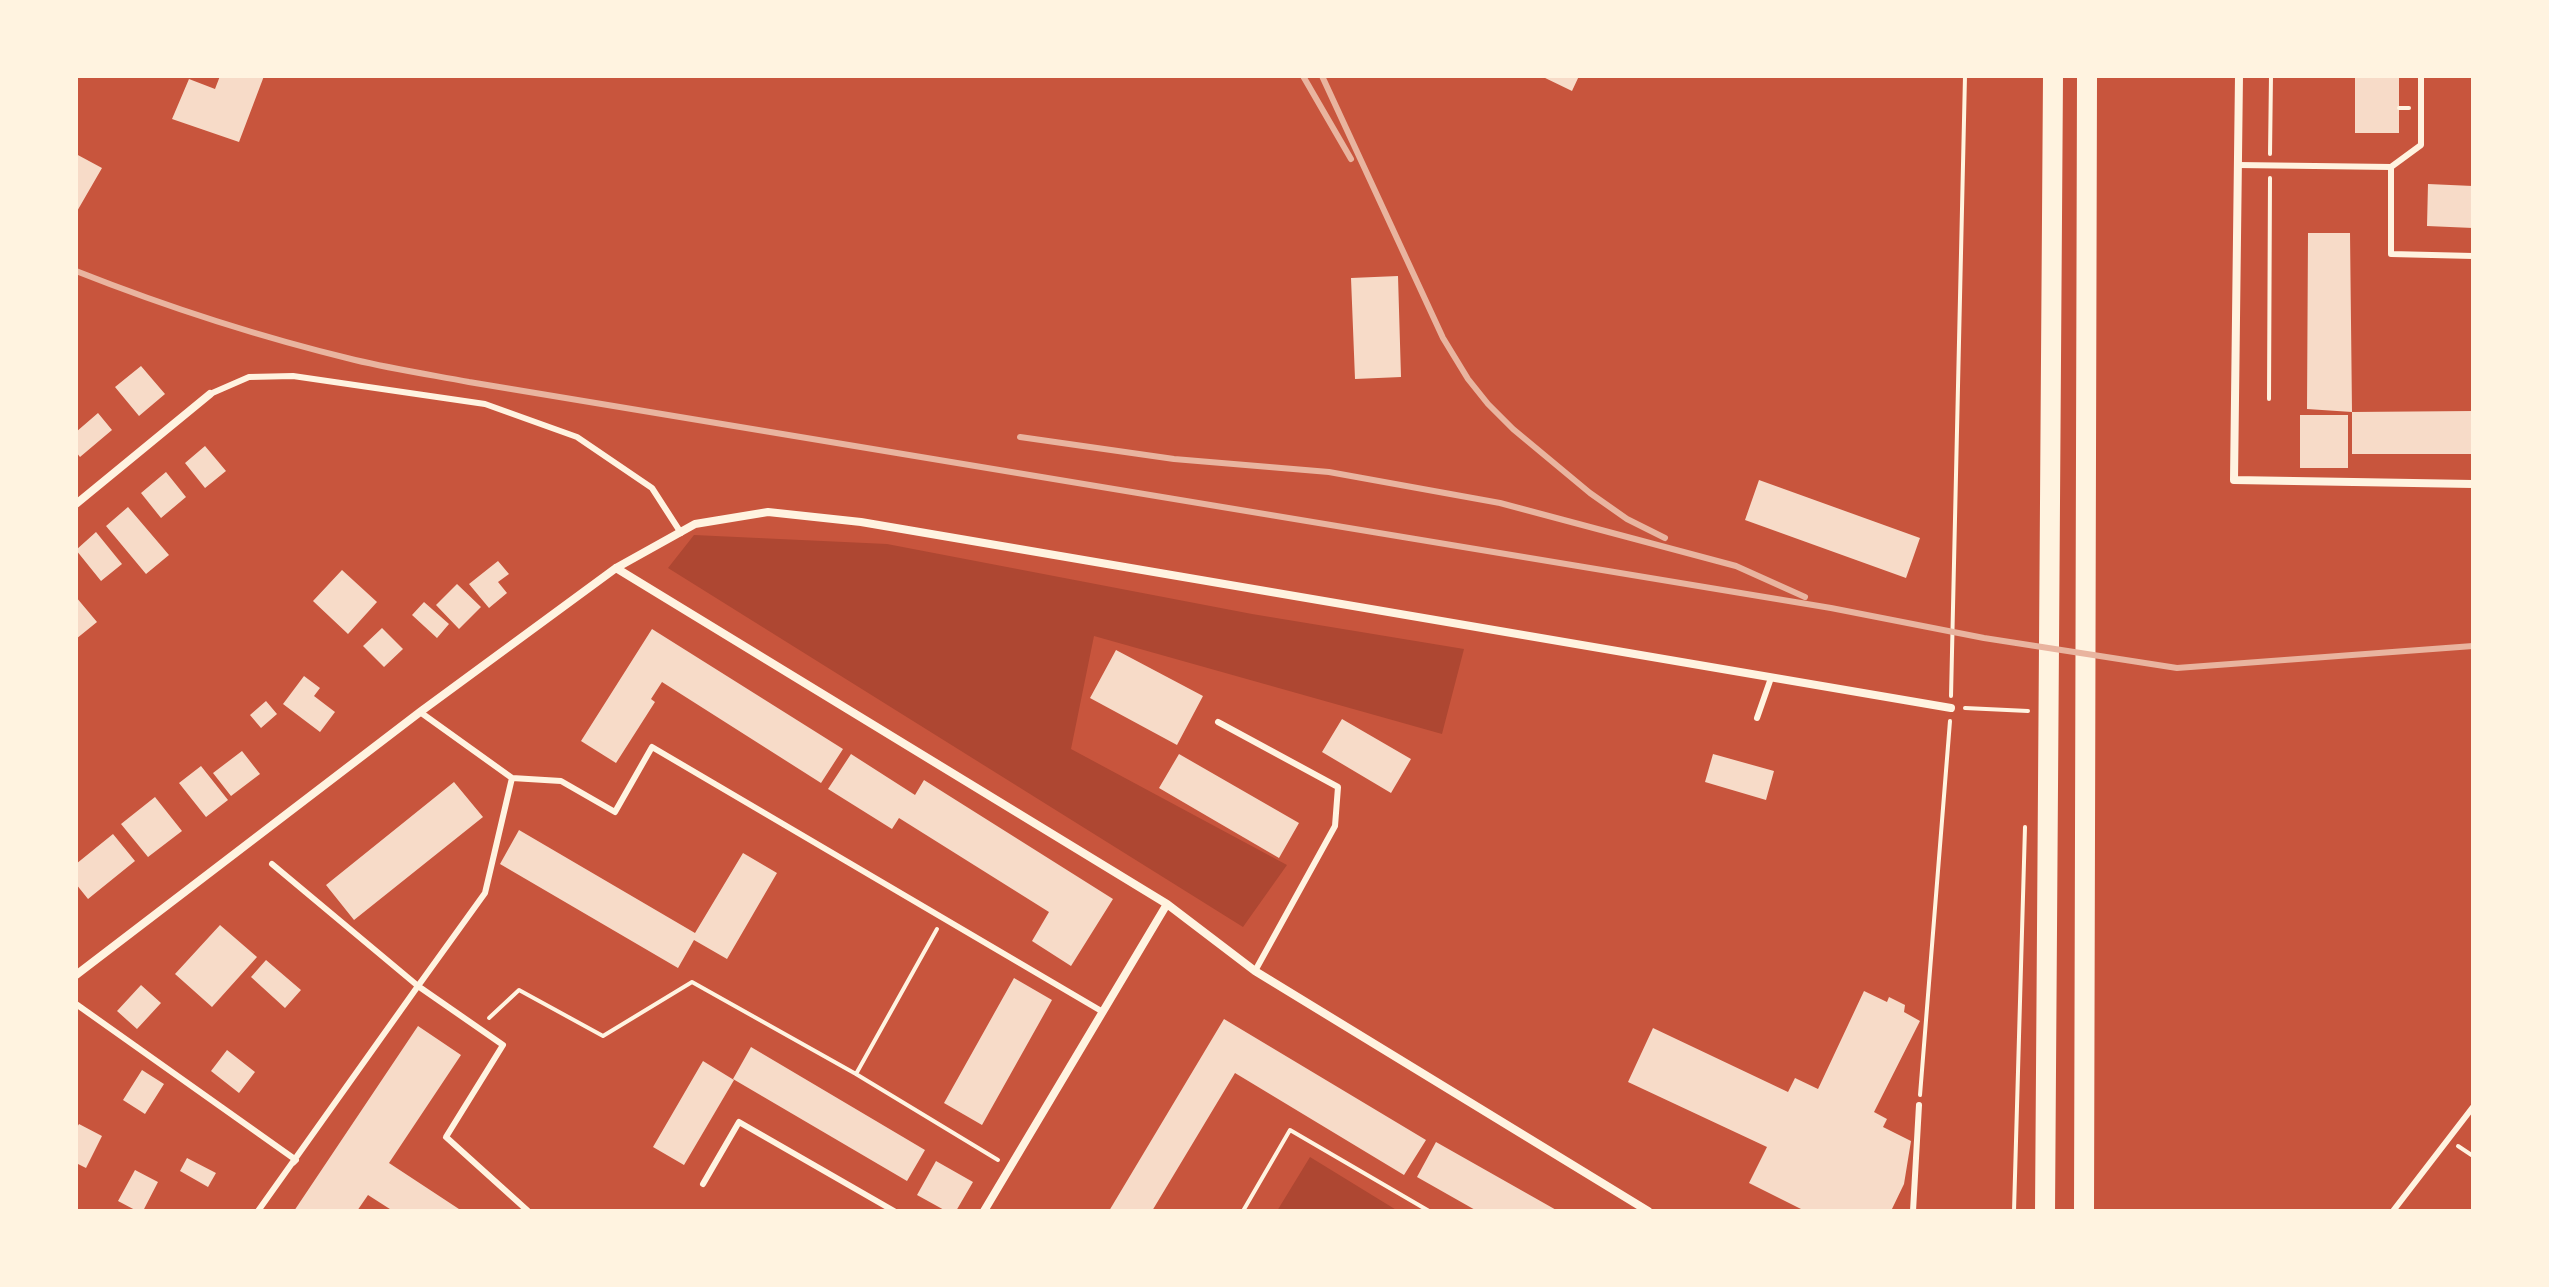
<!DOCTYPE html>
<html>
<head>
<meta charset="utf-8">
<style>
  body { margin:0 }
  #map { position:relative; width:2549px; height:1287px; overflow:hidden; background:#c8553d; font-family:"Golos Text",sans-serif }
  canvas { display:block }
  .frame { position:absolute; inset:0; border:78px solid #fff3e0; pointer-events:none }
</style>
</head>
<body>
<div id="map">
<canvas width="2549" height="1287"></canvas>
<div class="frame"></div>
</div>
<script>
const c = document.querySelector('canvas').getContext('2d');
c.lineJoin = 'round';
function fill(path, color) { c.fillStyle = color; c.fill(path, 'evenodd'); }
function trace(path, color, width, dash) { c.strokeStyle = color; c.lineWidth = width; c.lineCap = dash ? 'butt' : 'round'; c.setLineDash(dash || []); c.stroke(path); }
fill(new Path2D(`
  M694 535 887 544 1252 614 1464 649 1442 734 1094 636 1071 749 1287 865 1243 927 668 568Z
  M1310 1157 1398 1211H1277Z`), '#ae4732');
fill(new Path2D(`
  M220 76H264L239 142 172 119 189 79 215 89Z
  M1541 76H1579L1572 91Z
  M2355 76H2399V133H2355Z
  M76 154 102 168 76 213Z
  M2428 184 2473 186V228L2427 226Z
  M2308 233H2350L2352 412 2307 409Z
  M1398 276 1401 377 1355 379 1351 278Z
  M141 366 165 394 139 416 115 387Z
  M2473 411V454H2352V412Z
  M98 413 112 430 80 457 76 452V432Z
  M2300 415H2348V468H2300Z
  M205 446 226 471 205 488 185 463Z
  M166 472 186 497 161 518 141 493Z
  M1759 480 1920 538 1906 578 1745 520Z
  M128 507 169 555 146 574 106 526Z
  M96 532 122 564 101 581 76 550Z
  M498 561 509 574 498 582 507 593 489 608 469 584Z
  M342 570 377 602 348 634 313 601Z
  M457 584 481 607 459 629 436 605Z
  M76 597 97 622 76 639Z
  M424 602 449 624 437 638 412 615Z
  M382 628 403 649 384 667 363 646Z
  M652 629 843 749 821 783 662 682 651 699 655 702 616 763 581 741Z
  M1116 650 1203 696 1177 745 1090 698Z
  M304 676 320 688 314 696 335 712 320 732 283 704Z
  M266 701 277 714 261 728 250 715Z
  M1342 719 1411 759 1391 793 1322 752Z
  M242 751 260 774 231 796 213 773Z
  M851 754 915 795 924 780 1113 899 1071 966 1032 941 1049 912 899 818 892 829 828 789Z
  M1179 754 1299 823 1279 858 1159 788Z
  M1713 754 1774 771 1766 800 1705 782Z
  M201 766 228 800 206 817 179 783Z
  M454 782 483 817 354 920 326 885Z
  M155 797 182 831 148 857 121 824Z
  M519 830 695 933 743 853 777 873 727 959 694 940 678 968 500 864Z
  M113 834 135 861 88 899 76 884V864Z
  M220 925 257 957 212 1007 175 974Z
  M266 960 301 990 285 1008 251 977Z
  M1014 978 1052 1000 982 1125 944 1103Z
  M141 985 161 1003 137 1029 117 1011Z
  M1864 991 1887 1002 1889 997 1905 1005 1904 1012 1920 1021 1874 1112 1887 1119 1883 1127 1911 1141 1904 1184 1891 1211H1805L1749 1183 1767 1147 1628 1082 1653 1028 1788 1092 1795 1078 1818 1089Z
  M1224 1019 1426 1140 1404 1175 1235 1073 1152 1211H1109Z
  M418 1026 461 1055 389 1163 462 1211H393L368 1195 357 1211H294Z
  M751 1047 925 1150 907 1181 733 1079Z
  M227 1050 255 1072 239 1093 211 1071Z
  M703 1061 734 1080 684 1165 653 1147Z
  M142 1070 164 1084 145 1114 123 1100Z
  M79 1124 102 1136 86 1168 76 1163V1129Z
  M1436 1142 1558 1211H1477L1417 1177Z
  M187 1158 216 1173 208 1187 180 1171Z
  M936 1161 973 1182 956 1211H946L917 1195Z
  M135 1170 158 1182 143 1211H137L118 1201Z`), '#f7dbc8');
trace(new Path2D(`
  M2399 108H2409
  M2270 154 2271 76
  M2269 399 2270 178
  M1951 696 1965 76
  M1965 708 2028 711
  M489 1018 519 990 603 1036 692 982 856 1074 937 929
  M856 1074 998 1160
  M1920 1095 1950 721
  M2458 1146 2473 1156
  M1243 1211 1290 1130 1429 1211
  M2014 1211 2025 827`), '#fff3e0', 4);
trace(new Path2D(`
  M2238 165 2391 167 2421 145V76
  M2391 167V254L2473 256
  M210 394 249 377 293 376 485 404 577 437 652 488 681 533
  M1757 718 1771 678
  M1218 722 1338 787 1335 826 1255 971
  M512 778 561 781 615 812 652 747 1103 1012
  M272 864 418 986 485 893 512 778 420 712
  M76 1004 296 1160 293 1163
  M703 1184 739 1122 894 1211
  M258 1211 418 986 503 1045 446 1137 528 1211
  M1913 1211 1919 1105
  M2393 1211 2473 1107`), '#fff3e0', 6);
trace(new Path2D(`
  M2239 76 2234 480 2473 484
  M76 504 210 394
  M616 568 1167 904 1255 971 1648 1211
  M76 975 420 712 616 568 695 524 768 512 861 522 1951 708
  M984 1211 1167 904`), '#fff3e0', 8);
trace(new Path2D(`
  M2045 1211 2053 76
  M2084 1211 2087 76`), '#fff3e0', 20);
trace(new Path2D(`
  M1303 76 1351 159
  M1322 76 1443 338 1468 379 1488 404 1513 429 1590 493 1627 519 1665 538
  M76 271C167 307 260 337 355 360 393 369 432 375 469 382L1831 608 1984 638 2177 668 2473 646
  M1020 437 1174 459 1329 472 1500 503 1736 566 1805 597`), '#e9b49f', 6);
</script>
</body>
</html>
